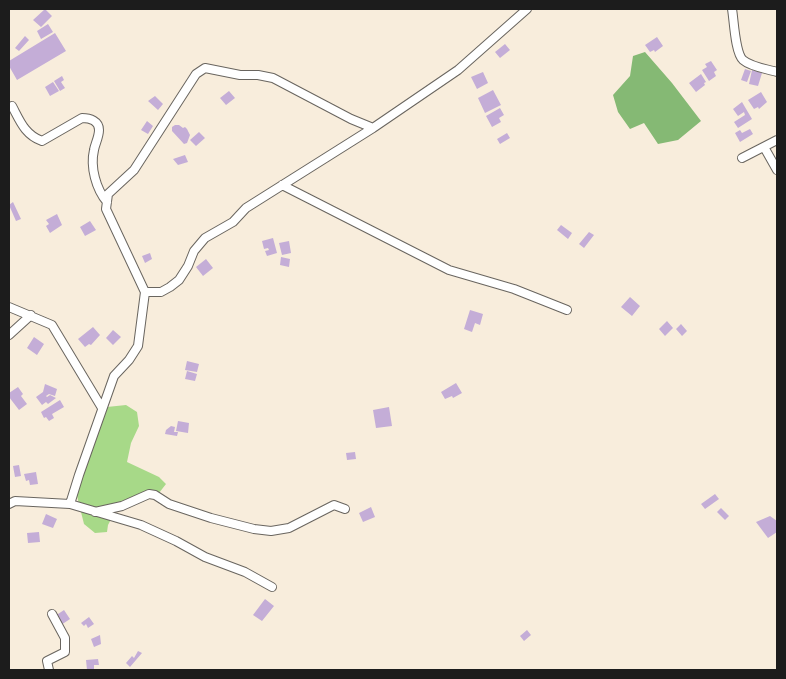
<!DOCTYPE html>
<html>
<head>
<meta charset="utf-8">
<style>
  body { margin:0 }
  #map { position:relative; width:786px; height:679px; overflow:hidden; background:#f8eddc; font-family:"IM FELL DW Pica",serif }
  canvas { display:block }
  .frame { position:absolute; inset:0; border:10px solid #1c1c1c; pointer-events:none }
</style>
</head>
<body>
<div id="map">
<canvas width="786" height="679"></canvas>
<div class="frame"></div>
</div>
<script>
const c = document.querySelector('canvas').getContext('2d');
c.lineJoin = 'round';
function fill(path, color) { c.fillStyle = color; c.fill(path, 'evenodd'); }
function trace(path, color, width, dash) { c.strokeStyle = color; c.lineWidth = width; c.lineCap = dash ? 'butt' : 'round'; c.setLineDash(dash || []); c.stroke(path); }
fill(new Path2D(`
  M126 405 137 412 139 426 131 443 127 462 159 477 166 484 159 493 139 494 120 502 108 525 107 532 95 533 84 524 77 496 86 465 107 407Z`), '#a7d988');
fill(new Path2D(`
  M645 52 672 83 701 121 678 140 658 144 644 123 630 129 618 112 613 95 630 76 633 56Z`), '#85b974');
fill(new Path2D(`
  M45 9 52 16 41 27 33 20Z
  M48 24 53 32 41 39 37 31Z
  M55 33 66 51 17 80 9 66V61Z
  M25 36 29 40 19 51 15 48Z
  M657 37 663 46 655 52 654 50 650 52 645 45Z
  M505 44 510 50 500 58 495 52Z
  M711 61 717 70 714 72 716 76 709 81 702 70 707 67 705 64Z
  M745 69 751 71 747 82 741 80Z
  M752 70 762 73 758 86 749 84Z
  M483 72 488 83 477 89 471 77Z
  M701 74 706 82 704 83 705 85 696 92 689 83Z
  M62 76 64 80 61 82 65 88 60 91 54 81Z
  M53 82 59 91 50 96 45 87Z
  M493 90 501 105 485 113 478 98Z
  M229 91 235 98 226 105 220 98Z
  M761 92 767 102 759 109 758 107 754 109 748 100Z
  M155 96 163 104 158 110 148 101Z
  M742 102 752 119 738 128 734 122 745 115 744 112 738 116 733 109Z
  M500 108 504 115 499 118 501 122 492 127 486 116Z
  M147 121 153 126 148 134 141 130Z
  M175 125H179L183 128 185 127 187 129 190 135 187 143 184 144 172 131V127Z
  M750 129 753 134 740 142 735 133 740 130 742 133Z
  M199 132 205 138 196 146 190 140Z
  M507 133 510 138 500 144 497 139Z
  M185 155 188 162 178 165 173 159Z
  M13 202 21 219 16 221 9 205Z
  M57 214 62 225 50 233 46 226 49 224 46 220Z
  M90 221 96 230 85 236 80 227Z
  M561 225 572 233 568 239 557 230Z
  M589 232 594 235 584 248 579 244Z
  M273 238 277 253 267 256 265 251 269 250 268 248 264 249 262 241Z
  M289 241 291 253 282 255 279 243Z
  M150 253 152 259 145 263 142 256Z
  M281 257 290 259 289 267 280 265Z
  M206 259 213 268 203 276 196 267Z
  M630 297 640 306 632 316 621 307Z
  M470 310 483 314 480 325 475 323 472 332 464 329Z
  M667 321 673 328 665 336 659 329Z
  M681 324 687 331 682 336 676 329Z
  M93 327 100 335 91 345 89 344 85 347 78 339Z
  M113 330 121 337 113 345 106 338Z
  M34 337 44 344 37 355 27 348Z
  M187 361 199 364 197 372 185 370Z
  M187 371 197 374 195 381 185 379Z
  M456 383 462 393 453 398 452 396 445 399 441 392Z
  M45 384 57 389 55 396 49 394 46 396 47 397 50 395 56 398 48 404 46 402 42 405 36 397 43 392Z
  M18 387 23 394 21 396 27 404 19 410 9 397V393Z
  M60 400 64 407 52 414 54 418 49 421 46 417 44 418 41 412Z
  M389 407 392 426 376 428 373 410Z
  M178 421 189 423 188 433 176 431Z
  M171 426 175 427 174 432H178L177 436 165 434 166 430Z
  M355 452 356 459 347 460 346 453Z
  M19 465 21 476 15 477 13 466Z
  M36 472 38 484 30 485 29 480 26 481 24 474Z
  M715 494 719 499 705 509 701 504Z
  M371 507 375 517 363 522 359 513Z
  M721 508 729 516 725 520 717 512Z
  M46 514 57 519 53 528 42 524Z
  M770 516 777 521V532L768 538 756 522Z
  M39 532 40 542 28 543 27 533Z
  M265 599 274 606 262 621 253 615Z
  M64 610 70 619 61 625 55 616Z
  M89 617 94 624 88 628 86 624 84 626 81 623Z
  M527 630 531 635 524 641 520 636Z
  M100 635 101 644 94 647 91 639Z
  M138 651 142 653 130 667 126 663 132 656 134 658Z
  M98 659 99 665H94V670H87L86 660Z`), '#c4add7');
const minor = new Path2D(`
  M732 9C734 20 735 53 743 60 751 67 767 69 777 72
  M12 106C20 121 25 135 42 141L82 118C90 118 99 121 99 130 99 137 95 144 94 150 90 167 96 189 107 202
  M764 147 777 170
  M742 158 777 140
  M282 185 449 270 514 289 567 310
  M145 292H161L170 287 179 280 188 266 194 251 205 238 233 222 246 208 373 128
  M9 307 52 325 102 408
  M9 335 31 315
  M9 504 15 501 70 504 79 475 114 376 129 360 138 346 145 292 106 209 108 194 134 170 196 74 205 68 240 75H258L273 78 351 119 373 128 458 70 527 9
  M70 504 141 525 176 541 205 557 245 572 272 587
  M95 512 122 506 149 494 155 495 169 504 211 518 254 529 271 531 289 528 334 505 345 509
  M49 670 47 661 65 652V638L52 614`);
trace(minor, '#69655f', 10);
trace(minor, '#fff', 8);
</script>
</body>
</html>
